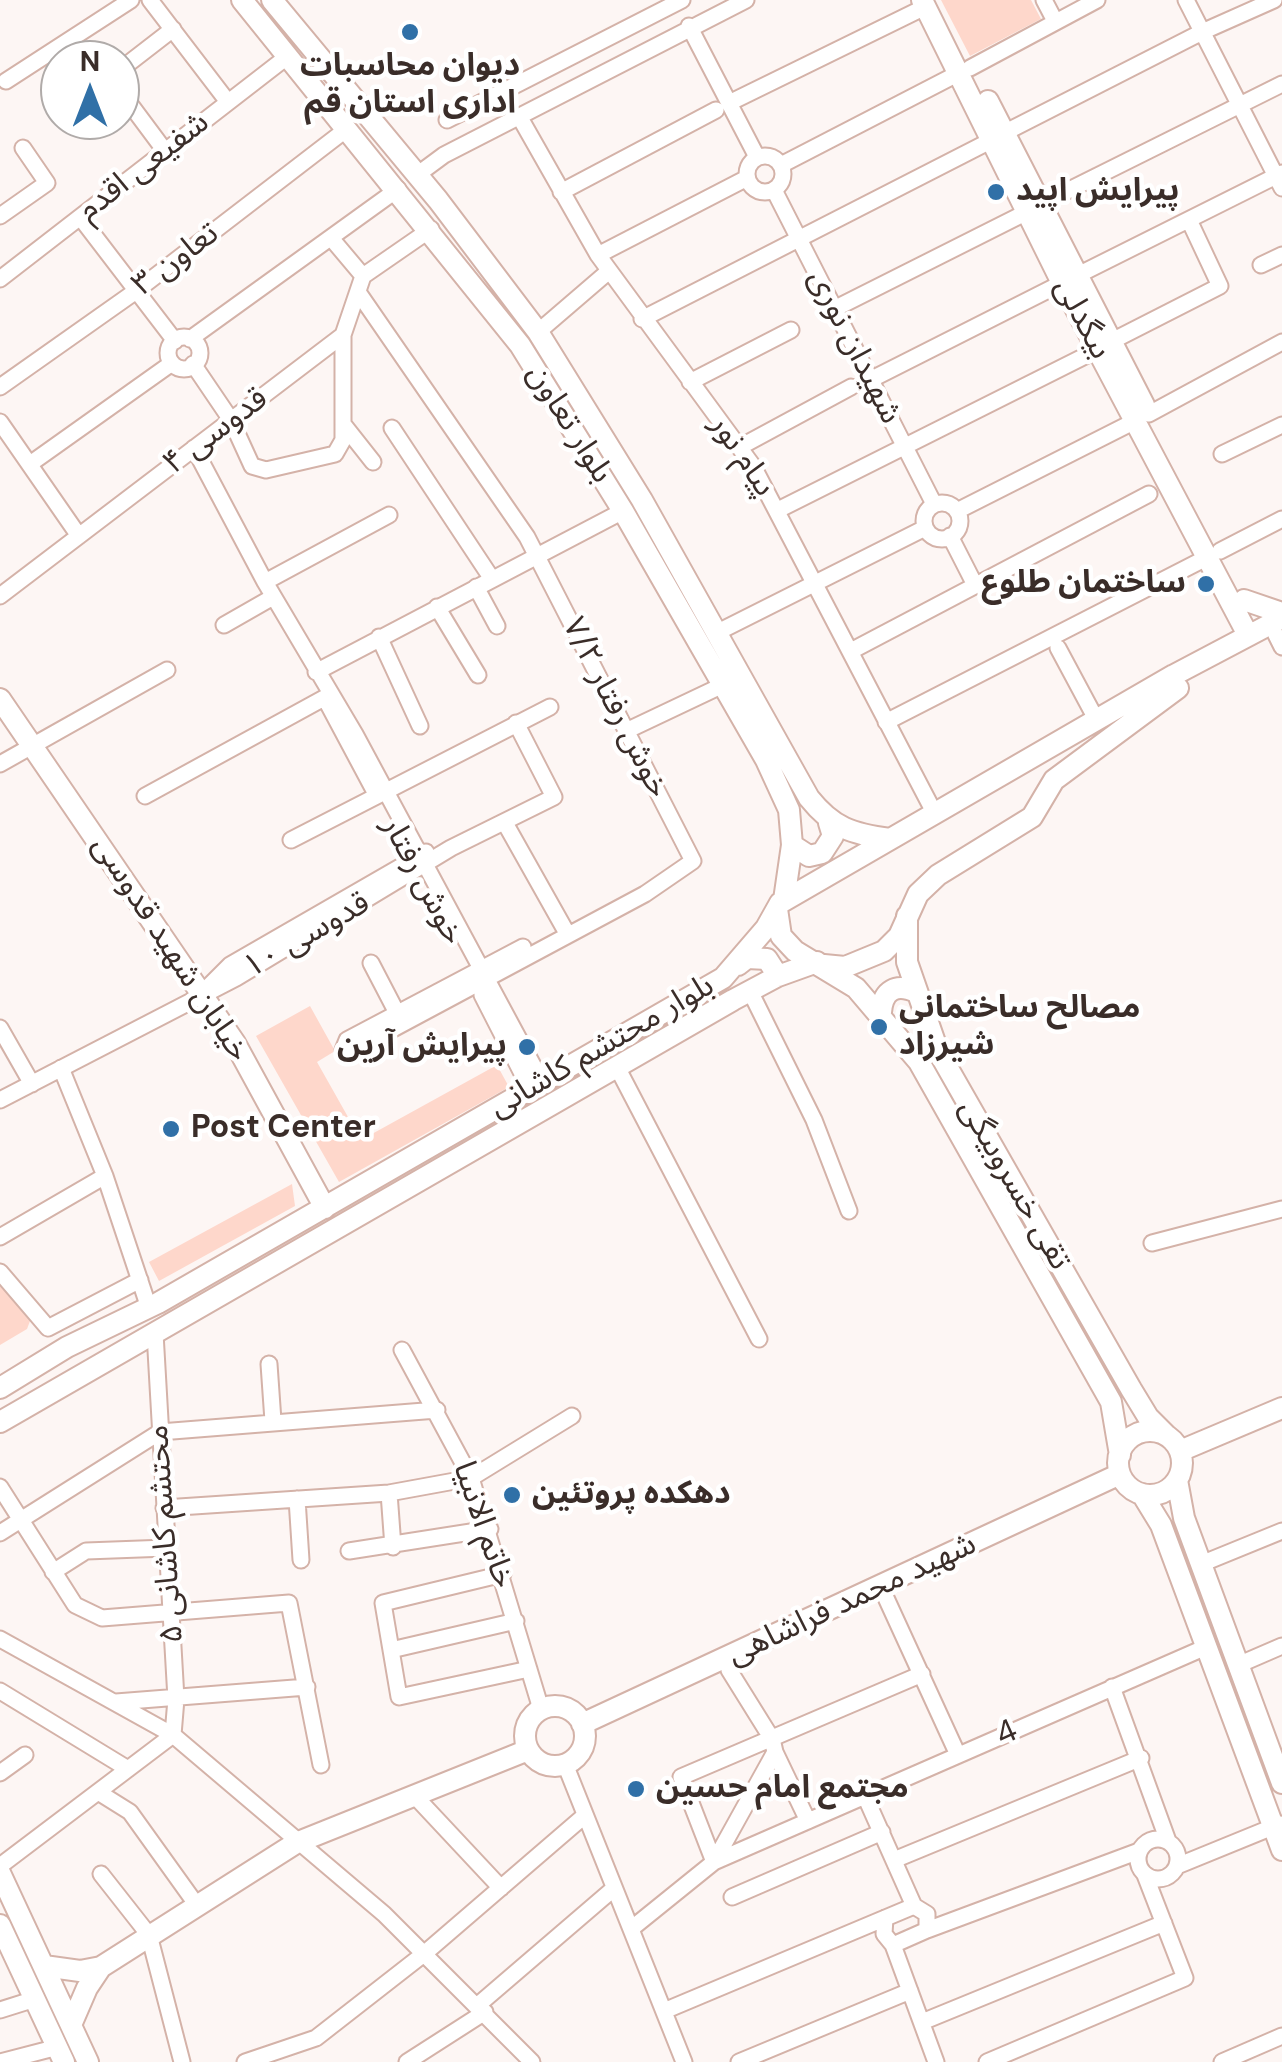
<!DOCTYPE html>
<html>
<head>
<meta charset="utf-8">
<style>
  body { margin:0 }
  #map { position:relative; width:1282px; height:2062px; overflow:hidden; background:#fdf6f4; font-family:"DM Sans",sans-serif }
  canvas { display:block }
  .north { position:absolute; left:40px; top:40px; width:100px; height:100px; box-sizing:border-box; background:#fff; border:2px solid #b0aba9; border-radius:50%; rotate:0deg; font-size:28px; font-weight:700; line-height:40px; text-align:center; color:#3a2d29 }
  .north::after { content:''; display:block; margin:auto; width:35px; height:45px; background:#3070a7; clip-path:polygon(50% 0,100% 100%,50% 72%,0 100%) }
</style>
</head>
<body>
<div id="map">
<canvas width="1282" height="2062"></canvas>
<div class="north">N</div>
</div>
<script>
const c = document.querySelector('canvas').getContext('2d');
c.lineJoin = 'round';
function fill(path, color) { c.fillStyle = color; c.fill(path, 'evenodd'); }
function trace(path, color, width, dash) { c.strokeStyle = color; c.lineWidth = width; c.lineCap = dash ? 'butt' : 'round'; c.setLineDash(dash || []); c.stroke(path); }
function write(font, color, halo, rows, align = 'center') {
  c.font = font + ' "DM Sans","Noto Sans Arabic",sans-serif'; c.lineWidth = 9; c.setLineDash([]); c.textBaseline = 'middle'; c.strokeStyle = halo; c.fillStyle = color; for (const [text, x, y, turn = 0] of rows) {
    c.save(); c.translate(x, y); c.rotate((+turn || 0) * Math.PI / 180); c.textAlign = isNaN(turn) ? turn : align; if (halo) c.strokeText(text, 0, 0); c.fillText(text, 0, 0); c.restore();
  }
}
fill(new Path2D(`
  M941 0H1031L1041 19 970 56Z
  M310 1006 335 1051 317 1062 361 1140 497 1065 509 1087 339 1182 256 1036Z
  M292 1184 295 1206 159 1281 149 1262Z
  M0 1285 30 1321 27 1329 0 1345Z`), '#fed7cb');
const minor = new Path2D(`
  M150 0 228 102
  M1044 0 1055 21
  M1186 0 1282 188
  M689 26 757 157
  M970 68 1097 0
  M120 70 173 29
  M6 81 131 0
  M124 96 165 151
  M729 103 925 7
  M519 116 598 255 753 466 935 814
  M447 120 682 0
  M1004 133 1202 32 1274 0
  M747 174a18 18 0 1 1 36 0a18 18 0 1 1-36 0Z
  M781 165 959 73
  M417 175 444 155 746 0
  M774 190 934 504
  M561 192 716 110
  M1041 204 1282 84
  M0 216 47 183 23 148
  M80 217 175 341
  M598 255 747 178
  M1261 265 1282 255
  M1078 275 1282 173
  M363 276 431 229
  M0 279 288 56
  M834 309 1027 212
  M642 319 992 140
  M538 332 609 271
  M168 353a16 16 0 1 1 32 0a16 16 0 1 1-32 0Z
  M190 339 398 189
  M1112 341 1220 286 1189 220
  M193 364 231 420 252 466 266 470 335 454 343 440V335
  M870 380 1062 283
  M690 382 791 330
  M0 387 136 291 348 128
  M1149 414 1282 342
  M0 422 79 536
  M343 424 373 462
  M392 428 492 579
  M740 447 851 387
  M194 448 265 582 355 734 542 1082
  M1222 454 1282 425
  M30 464 172 363
  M924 521a18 18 0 1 1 36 0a18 18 0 1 1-36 0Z
  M778 510 1099 349
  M957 511 1137 420
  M950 536 975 585
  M1220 551 1282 519
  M265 582 389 515
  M476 587 497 626
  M0 596 343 335 363 276 331 238
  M437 607 478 675
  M224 625 273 597
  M718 632 925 528
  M1276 635 1282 647
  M379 637 420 726
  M1058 648 1096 719
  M851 651 1149 494
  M316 672 623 511
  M328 704 376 794
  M886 722 1208 557
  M626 731 723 685
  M0 764 167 670
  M145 796 324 698
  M505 823 568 935
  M291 840 550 707
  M371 963 397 1013
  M208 987 230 965 426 852
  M750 991 814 1120 849 1211
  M482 995 530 1089
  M0 1028 32 1084
  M343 1050 348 1053 645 894 693 861 527 537 358 292
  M343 1050 347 1040 523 947
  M617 1067 759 1339
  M61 1068 105 1176 149 1308
  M0 1100 236 978 451 848 554 797 516 723
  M0 1237 105 1176
  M1152 1243 1282 1209
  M0 1272 48 1328 140 1280
  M155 1333 176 1699 173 1735
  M402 1350 471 1478 541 1709
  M269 1364 273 1421
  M0 1487 75 1605 102 1618 289 1603 321 1765
  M389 1493 393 1547
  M297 1499 301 1560
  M164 1508 389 1493 471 1478 572 1416
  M0 1533 160 1432 437 1410
  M349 1551 490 1529
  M1201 1564 1282 1531
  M53 1572 86 1551 167 1548
  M503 1574 383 1603 399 1697 529 1669
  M881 1587 958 1755
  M0 1639 173 1735 384 1914 532 2062
  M391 1650 516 1621
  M1238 1665 1282 1646
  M1112 1687 1168 1841
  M0 1691 128 1769
  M116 1702 307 1687
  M775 1752 808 1821
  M565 1764 684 2062
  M0 1773 25 1755
  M98 1792 130 1812 196 1904
  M413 1794 501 1888
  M865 1796 914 1906
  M1138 1859a20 20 0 1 1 40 0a20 20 0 1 1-40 0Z
  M894 1860 1141 1758
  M714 1862 1206 1647
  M714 1862 775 1752 772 1739 729 1670
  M0 1866 173 1735
  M1177 1866 1280 1824
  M101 1874 149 1935 182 2062
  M732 1897 882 1832
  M631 1929 714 1862 681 1777 922 1674
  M927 1930 1139 1851
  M893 1945 936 2062
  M478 2005 612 1890
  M0 2010 35 1999
  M664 2011 914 1906 927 1914V1930L893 1945 884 1934 885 1918
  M922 2022 1164 1923
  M0 2062 58 2047
  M245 2062 316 2038 425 1953 583 1817
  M407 2062 485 2012
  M739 2062 910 1991
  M987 2062 1185 1978 1145 1875
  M1222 2062 1282 2036`);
const major = new Path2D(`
  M242 0 520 345 623 511 766 760 789 810 792 845 784 900
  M272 0 438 200 538 332 642 500 809 798C833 828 852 834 890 839
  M922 0 1062 283 1248 635
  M988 101 1144 405
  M1244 600 1282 613
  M0 699 235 1043 325 1208
  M792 845 809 856 822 853 833 836 829 823
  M777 909 781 936 795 951 856 988 919 1062 1111 1402 1120 1455
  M907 916V962L938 1051 1131 1389 1148 1417 1167 1436
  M738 965 747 958 767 959 778 976
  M824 965 845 967 884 951 899 936 918 894 938 875 1032 817 1054 780 1178 688
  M881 1012C883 990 896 983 916 992
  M0 1388 67 1347 158 1303 723 978 766 928 780 903 1174 675 1282 618
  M0 1422 733 1000 778 976 817 962
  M1118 1463a32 32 0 1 1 64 0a32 32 0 1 1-64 0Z
  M1180 1451 1282 1408
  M1177 1480 1184 1518 1282 1783
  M1142 1494 1161 1525 1282 1850
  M525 1736a30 30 0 1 1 60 0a30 30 0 1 1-60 0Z
  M582 1724 1120 1474
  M0 1873 88 2062
  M0 1925 64 2062
  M44 1966 80 1971 101 1967
  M71 2025 87 1988 101 1967 296 1843 528 1750`);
trace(minor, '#d4b2a8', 19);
trace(major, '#d4b2a8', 24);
trace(minor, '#fff', 15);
trace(major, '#fff', 20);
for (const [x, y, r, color] of [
  [410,32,10,"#3070a7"],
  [996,192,10,"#3070a7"],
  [1206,584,10,"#3070a7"],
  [879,1027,10,"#3070a7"],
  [527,1047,10,"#3070a7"],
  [171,1129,10,"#3070a7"],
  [512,1495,10,"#3070a7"],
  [636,1789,10,"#3070a7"]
]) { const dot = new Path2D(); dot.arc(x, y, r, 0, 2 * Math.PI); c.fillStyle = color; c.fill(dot); trace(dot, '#fff', 4); }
write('bold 32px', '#3a2d29', '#fff', [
  ["دیوان محاسبات",410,67,"center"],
  ["اداری استان قم",410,104,"center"],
  ["پیرایش اپید",1016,192],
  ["ساختمان طلوع",1186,584,"right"],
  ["مصالح ساختمانی",899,1009],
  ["شیرزاد",899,1046],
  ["پیرایش آرین",507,1047,"right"],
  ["Post Center",191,1129],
  ["دهکده پروتئین",532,1495],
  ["مجتمع امام حسین",656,1789]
], 'left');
write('32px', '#3a2d29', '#fff', [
  ["شفیعی اقدم",144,167,-38],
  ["تعاون ۳",176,260,-37],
  ["بیگدلی",1082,319,62],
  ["شهیدان نوری",854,347,63],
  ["بلوار تعاون",569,424,58],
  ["قدوسی ۴",216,432,-37],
  ["پیام نور",742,456,56],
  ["خوش رفتار ۷/۲",615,708,63],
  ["خوش رفتار",422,881,62],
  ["قدوسی ۱۰",307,936,-30],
  ["خیابان شهید قدوسی",170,949,57],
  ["بلوار محتشم کاشانی",602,1047,-30],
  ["تقی خسروبیگی",1014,1185,60],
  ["خاتم الانبیا",483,1525,71],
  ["محتشم کاشانی ۵",166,1534,-94],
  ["شهید محمد فراشاهی",852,1600,-25],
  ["4",1007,1734,-24]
]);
</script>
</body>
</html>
